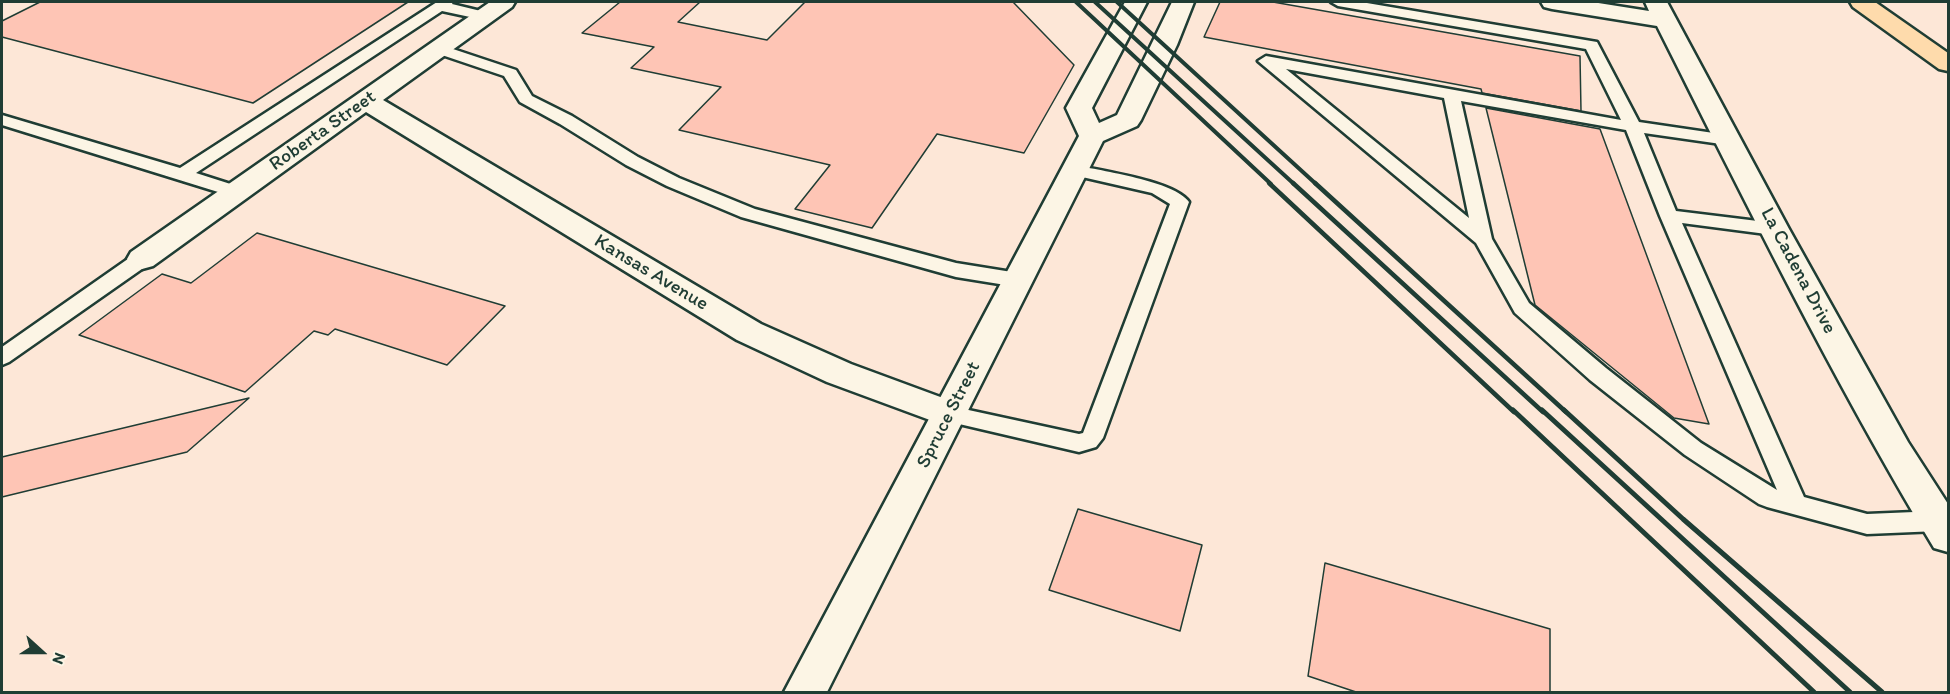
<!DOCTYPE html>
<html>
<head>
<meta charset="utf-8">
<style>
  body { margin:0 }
  #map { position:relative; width:1950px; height:694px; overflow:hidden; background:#fde7d7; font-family:Itim,sans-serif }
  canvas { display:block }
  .frame { position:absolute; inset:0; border:3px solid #1f3d34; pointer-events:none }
  .north { position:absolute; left:12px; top:622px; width:60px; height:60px; -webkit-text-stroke:4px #fcf5e5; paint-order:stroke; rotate:111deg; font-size:16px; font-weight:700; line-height:24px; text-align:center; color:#1f3d34 }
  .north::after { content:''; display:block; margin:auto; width:21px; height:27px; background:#1f3d34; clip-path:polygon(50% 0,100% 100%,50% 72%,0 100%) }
</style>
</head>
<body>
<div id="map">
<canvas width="1950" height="694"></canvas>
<div class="frame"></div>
<div class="north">N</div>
</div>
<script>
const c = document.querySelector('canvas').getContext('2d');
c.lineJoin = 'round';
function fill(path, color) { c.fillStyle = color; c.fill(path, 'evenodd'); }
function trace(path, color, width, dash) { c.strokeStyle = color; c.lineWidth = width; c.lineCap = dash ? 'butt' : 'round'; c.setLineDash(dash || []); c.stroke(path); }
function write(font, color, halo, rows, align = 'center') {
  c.font = font + ' Itim,sans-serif'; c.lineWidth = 4.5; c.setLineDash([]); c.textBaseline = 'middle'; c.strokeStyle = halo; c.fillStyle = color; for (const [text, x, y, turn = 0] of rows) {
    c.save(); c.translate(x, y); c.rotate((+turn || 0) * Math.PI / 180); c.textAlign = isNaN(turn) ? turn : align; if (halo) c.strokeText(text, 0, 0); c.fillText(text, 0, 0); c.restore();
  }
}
const building = new Path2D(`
  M40 2H408L253 103 2 37V21Z
  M620 2H700L678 22 767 40 805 2H1013L1074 65 1024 153 937 134 872 228 795 209 830 165 679 130 721 87 631 68 654 47 582 33Z
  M1220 2H1273L1580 56 1581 111 1482 93 1481 89 1204 37Z
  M1486 108 1600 129 1709 424 1674 418 1535 305Z
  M257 233 505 306 447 365 335 329 328 335 314 331 245 392 79 335 162 274 191 283Z
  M249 398 187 452 2 497V457Z
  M1078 509 1202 545 1180 631 1049 590Z
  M1325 563 1550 629V693H1359L1308 676Z`);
fill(building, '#fec5b5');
trace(building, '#1f3d34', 1.5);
const lane = new Path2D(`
  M437 2H453L452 4 489 13 491 16 484 20 442 11 196 173 243 188 246 192 243 196H231L2 125V115L180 168Z
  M1331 2H1361L1597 42 1639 122 1734 136 1737 140 1734 144 1728 145 1644 133 1676 211 1774 223 1781 225 1783 229 1781 233 1774 235 1682 223 1804 497 1867 514 1938 511 1947 514 1948 518 1947 528 1938 531 1867 534 1767 507 1759 504 1685 455 1590 380 1515 313 1476 243 1258 61 1266 56 1621 120 1586 49 1338 6ZM1286 69 1444 98 1469 218ZM1461 101 1626 130 1660 216 1777 490 1701 443 1606 368 1529 303 1492 239Z
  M438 44 516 70 532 96 572 116 638 157 679 178 755 209 956 263 1018 273 1025 275 1028 280 1025 285 1018 287 956 277 741 217 667 186 626 165 560 124 520 102 504 76 433 52 430 49Z
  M1075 165C1101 171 1175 181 1189 202L1103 438 1096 447 1079 452 942 420 939 414 942 408 950 406 1079 434 1083 433 1170 204 1152 193 1069 174 1066 170 1069 166Z
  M142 253 149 254 152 259 149 264 9 362 2 365V347L135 254Z`);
const street = new Path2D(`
  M490 2H515L512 7 383 100 761 324 851 364 962 405 968 414 962 423 950 427 938 423 827 382 737 340 366 112 153 266 142 269 131 266 127 259 131 252Z
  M1541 2H1592L1649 11 1645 2H1667L1789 229 1908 442 1948 504V552L1934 548C1832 379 1745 201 1657 26L1552 9 1544 7Z`);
const secondary = new Path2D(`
  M1125 2H1147L1092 108 1099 123 1117 115 1172 2H1194L1177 45 1141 120 1137 126 1103 141 827 692H784L1079 136 1066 108Z`);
const highway = new Path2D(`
  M1850 2H1875L1948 53V71L1939 69 1853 7Z`);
trace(lane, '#1f3d34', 5);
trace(street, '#1f3d34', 5);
trace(secondary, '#1f3d34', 5);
trace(highway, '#1f3d34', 5);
fill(lane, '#fcf5e5');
fill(street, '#fcf5e5');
fill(secondary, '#fcf5e5');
fill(highway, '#fedbac');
trace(new Path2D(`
  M1076 2 1271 184
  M1095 2 1294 184
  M1117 2 1316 184`), '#1f3d34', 4);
trace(new Path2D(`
  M1269 183 1514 412
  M1293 183 1543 412
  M1315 183 1566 412`), '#1f3d34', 4.5);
trace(new Path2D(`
  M1513 410 1814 692
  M1542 410 1850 692
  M1564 410 1683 519 1882 692`), '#1f3d34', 5);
write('20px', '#1f3d34', '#fcf5e5', [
  ["Roberta Street",323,131,-35],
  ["La Cadena Drive",1798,271,62],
  ["Kansas Avenue",651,273,31],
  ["Spruce Street",949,415,-63]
]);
</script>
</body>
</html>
